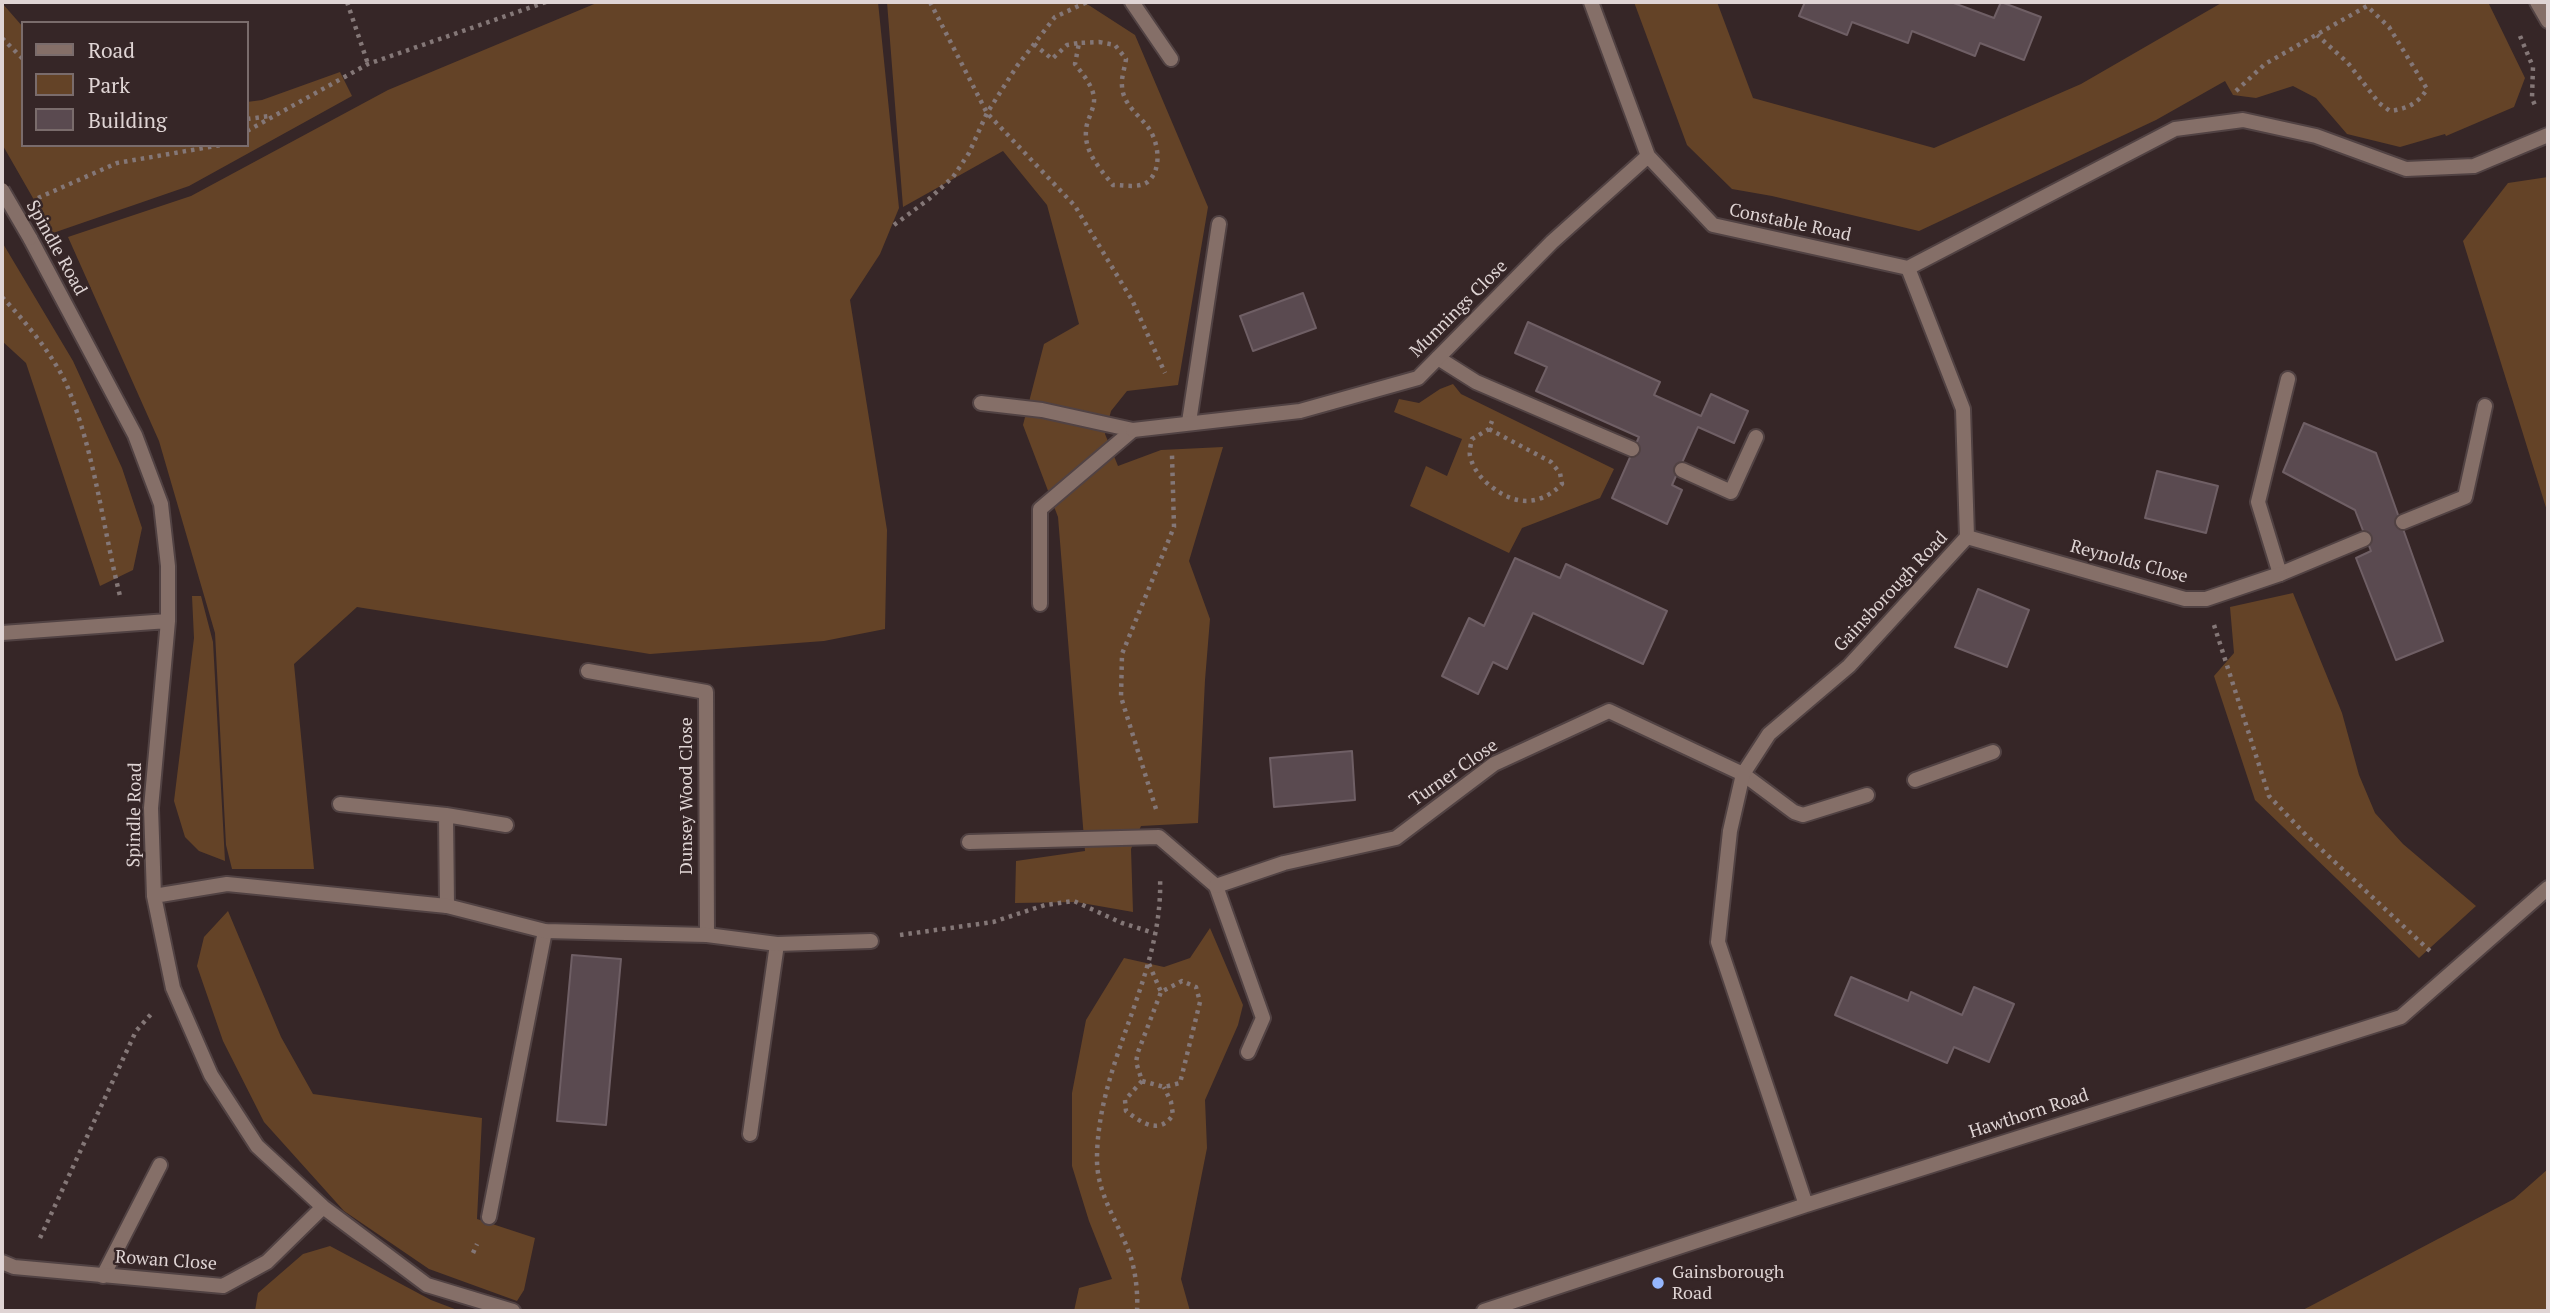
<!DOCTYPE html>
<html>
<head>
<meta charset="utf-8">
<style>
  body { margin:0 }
  #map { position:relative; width:2550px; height:1313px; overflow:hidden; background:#362627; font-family:"PT Serif",serif }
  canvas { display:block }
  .frame { position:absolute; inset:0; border:4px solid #dfd4d4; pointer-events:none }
  .legend { position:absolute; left:21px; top:21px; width:228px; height:126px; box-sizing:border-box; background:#362627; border:2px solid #7a6c6c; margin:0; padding:9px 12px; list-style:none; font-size:21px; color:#dfd4d4 }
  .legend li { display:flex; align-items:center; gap:14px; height:35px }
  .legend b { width:35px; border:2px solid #7a6c6c }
</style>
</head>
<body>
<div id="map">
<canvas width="2550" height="1313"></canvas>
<div class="frame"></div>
<ul class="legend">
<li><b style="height:9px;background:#856f68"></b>Road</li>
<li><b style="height:19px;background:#644327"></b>Park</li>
<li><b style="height:19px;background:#5a4a50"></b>Building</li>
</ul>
</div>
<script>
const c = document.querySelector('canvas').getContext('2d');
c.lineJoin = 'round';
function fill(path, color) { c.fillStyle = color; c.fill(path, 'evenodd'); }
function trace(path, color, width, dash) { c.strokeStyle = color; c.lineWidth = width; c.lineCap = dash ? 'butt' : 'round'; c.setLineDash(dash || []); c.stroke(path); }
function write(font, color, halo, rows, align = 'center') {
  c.font = font + ' "PT Serif",serif'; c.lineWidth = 5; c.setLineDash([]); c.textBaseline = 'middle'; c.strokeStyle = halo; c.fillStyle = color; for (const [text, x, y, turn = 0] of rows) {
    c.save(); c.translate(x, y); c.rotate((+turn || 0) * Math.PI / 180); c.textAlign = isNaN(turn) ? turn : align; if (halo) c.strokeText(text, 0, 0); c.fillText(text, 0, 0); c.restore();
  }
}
fill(new Path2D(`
  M599 2H878L899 208 880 254 850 300 887 530 885 629 824 641 650 654 357 607 294 664 314 869H232L226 845 215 633 159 441 68 237 191 196 388 90Z
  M887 2H1087V4L1135 35 1208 207 1178 385 1127 391 1111 411 1105 434 1118 466 1161 450 1223 447 1189 561 1210 619 1205 680 1198 823 1141 826 1131 849 1133 912 1076 902 1015 903 1016 861 1085 851 1058 517 1023 425 1044 344 1079 324 1047 205 1003 151 903 207Z
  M1634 2H1717L1753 98 1934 148 2081 84 2223 2H2488L2525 78 2514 107 2446 136 2445 134 2400 147 2347 134 2316 98 2293 86 2256 98 2233 95 2225 81 2156 120 1919 231 1772 196 1732 189 1687 145Z
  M2 3 23 27V145H247V102L262 100 340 72 352 96 189 186 53 233 2 144Z
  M2548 177V514L2463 241 2508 183Z
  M2 242 73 361 122 468 142 528 133 570 100 586 26 363 2 341Z
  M1453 384 1461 394 1614 469 1600 498 1522 528 1509 553 1410 506 1426 466 1447 476 1462 439 1394 412 1399 399 1419 403 1440 389Z
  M2293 593 2342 713 2359 775 2375 813 2403 844 2476 906 2419 958 2255 800 2214 676 2234 653 2230 607Z
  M192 596H201L213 642 225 861 199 851 185 837 174 801 194 638Z
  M228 911 281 1037 313 1094 482 1118 477 1219 535 1238 524 1290 517 1301 429 1269 344 1211 264 1122 223 1041 197 966 204 937Z
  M1210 928 1243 1005 1238 1025 1205 1100 1207 1148 1181 1279 1190 1311H1074L1079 1288 1112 1279 1089 1221 1072 1166V1093L1086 1020 1124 958 1164 967 1190 958Z
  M2548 1169V1311H2301L2514 1199Z
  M330 1246 431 1300 460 1311H255L258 1293 303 1254Z`), '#644327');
const building = new Path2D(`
  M1805 2H1951L1994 18 2001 2 2041 17 2024 60 1980 43 1975 56 1912 31 1908 43 1852 22 1847 35 1799 16Z
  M1303 293 1316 328 1253 351 1240 316Z
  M1528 322 1660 382 1654 395 1701 416 1711 394 1748 411 1734 443 1698 427 1672 485 1682 490 1667 524 1612 498 1639 437 1536 391 1547 367 1515 353Z
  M2304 423 2376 453 2443 641 2396 660 2356 558 2371 551 2355 510 2283 472Z
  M2157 471 2218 486 2206 533 2145 518Z
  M1515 558 1560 578 1566 564 1667 611 1643 664 1533 613 1507 669 1493 662 1478 694 1442 676 1469 618 1484 626Z
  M1978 589 2029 610 2007 667 1955 647Z
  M1352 751 1355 800 1274 807 1270 758Z
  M572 955 621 959 606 1125 557 1121Z
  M1851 977 1908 1001 1911 992 1962 1015 1974 987 2014 1004 1989 1062 1954 1047 1947 1063 1835 1015Z`);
fill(building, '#5a4a50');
trace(building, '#6f5f65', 2);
const service = new Path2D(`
  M1132 2 1171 59
  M1438 358 1476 382 1632 449
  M2288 379 2258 502 2280 574 2364 539
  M981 403 1042 410 1133 430
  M1189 422 1219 224
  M1682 470 1731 492 1756 437
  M2403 522 2465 497 2485 406
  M1040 604V509L1133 430
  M588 671 706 692 707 935
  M1743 774 1794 812 1803 815 1867 795
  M1915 780 1993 752
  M340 804 446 815
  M969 842 1159 837 1216 886 1263 1018 1248 1052
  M447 906 446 815 506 825
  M750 1134 777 944
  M489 1217 545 931
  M103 1276 160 1165`);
const minor = new Path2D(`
  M1591 2 1648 156 1713 225 1908 268
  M30 238 135 435 161 504 168 566V621L151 808 154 896 173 988 211 1075 257 1146 323 1207 427 1285 513 1311
  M1133 430 1300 411 1418 378 1552 242 1648 156
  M1967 537 2185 599H2206L2280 574
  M2 633 168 621
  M1216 886 1284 863 1396 838 1494 764 1609 711 1743 774
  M154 896 227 884 447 906 545 931 707 935 777 944 871 941
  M1806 1205 1718 942 1730 831 1743 774 1769 734 1849 666 1967 537 1963 409 1908 268 2175 129 2243 120 2316 136 2406 169 2474 166 2548 135
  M2 1262 14 1267 223 1286 267 1262 323 1207
  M1484 1311 1806 1205 2401 1017 2548 888`);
const tertiary = new Path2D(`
  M2537 2 2548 21`);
trace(service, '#514243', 18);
trace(minor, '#514243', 18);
trace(tertiary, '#514243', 18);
trace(new Path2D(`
  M347 2 368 64
  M930 2 987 113 1075 206 1132 300 1165 373
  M2520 36 2533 67 2532 98 2536 108
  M2 38 23 59
  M1099 42 1115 45 1126 59C1125 67 1121 78 1122 86 1123 107 1143 117 1151 132 1159 146 1162 172 1146 183 1137 188 1123 185 1113 185 1101 170 1084 152 1086 131 1086 120 1095 109 1094 98 1093 86 1082 73 1075 64L1079 43Z
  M1034 44 1052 59 1067 45 1079 43
  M2236 91 2265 64 2367 6 2389 27 2427 89C2418 104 2406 109 2390 111L2379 103 2348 63 2317 35
  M247 119 270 116
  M247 131 368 64 546 2
  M38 198 117 163 221 145
  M894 225 929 199 953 177 969 153 987 113 1017 66 1055 17 1087 2
  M2 297C25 321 55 357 68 388 95 454 103 528 120 596
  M1489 429 1551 462 1560 473 1562 484C1540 506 1516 506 1492 487 1482 480 1473 469 1470 456 1469 451 1471 444 1472 439L1489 429 1492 421
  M2214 625 2269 796 2306 835 2431 952
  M1156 809 1121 697 1122 654 1174 527 1172 455
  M900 935 993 922 1045 905 1074 901 1122 923 1154 933
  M1149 964 1161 992 1182 981 1196 987 1200 1002 1180 1083 1164 1087 1142 1081 1136 1062 1138 1052 1161 992
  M1142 1081 1125 1100 1126 1111C1142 1123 1159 1135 1173 1115L1171 1102 1164 1087
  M40 1238 136 1031 153 1012
  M473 1253 477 1244
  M1137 1311C1138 1295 1136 1274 1131 1258 1120 1224 1096 1195 1097 1157 1098 1060 1164 975 1160 877`), '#847777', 4.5, [3.5, 5]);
trace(service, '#856f68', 14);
trace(minor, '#856f68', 14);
trace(tertiary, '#856f68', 14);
const minorBridge = new Path2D(`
  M2 190 30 238`);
trace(minorBridge, '#514243', 18, []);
trace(minorBridge, '#856f68', 14);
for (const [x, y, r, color] of [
  [1658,1283,7,"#95b6fd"]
]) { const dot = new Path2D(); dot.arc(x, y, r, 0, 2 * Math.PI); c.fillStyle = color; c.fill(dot); trace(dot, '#362627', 2.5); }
write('18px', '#dfd4d4', '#362627', [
  ["Constable Road",1790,223,12],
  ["Spindle Road",56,248,61],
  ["Munnings Close",1459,309,-45],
  ["Reynolds Close",2129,562,15],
  ["Gainsborough Road",1891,592,-47],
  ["Turner Close",1454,773,-35],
  ["Dunsey Wood Close",687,796,-90],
  ["Spindle Road",135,815,-89],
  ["Hawthorn Road",2029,1114,-18],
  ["Rowan Close",166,1261,4]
]);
write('18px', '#dfd4d4', '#362627', [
  ["Gainsborough",1672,1273],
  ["Road",1672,1294]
], 'left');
</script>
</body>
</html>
